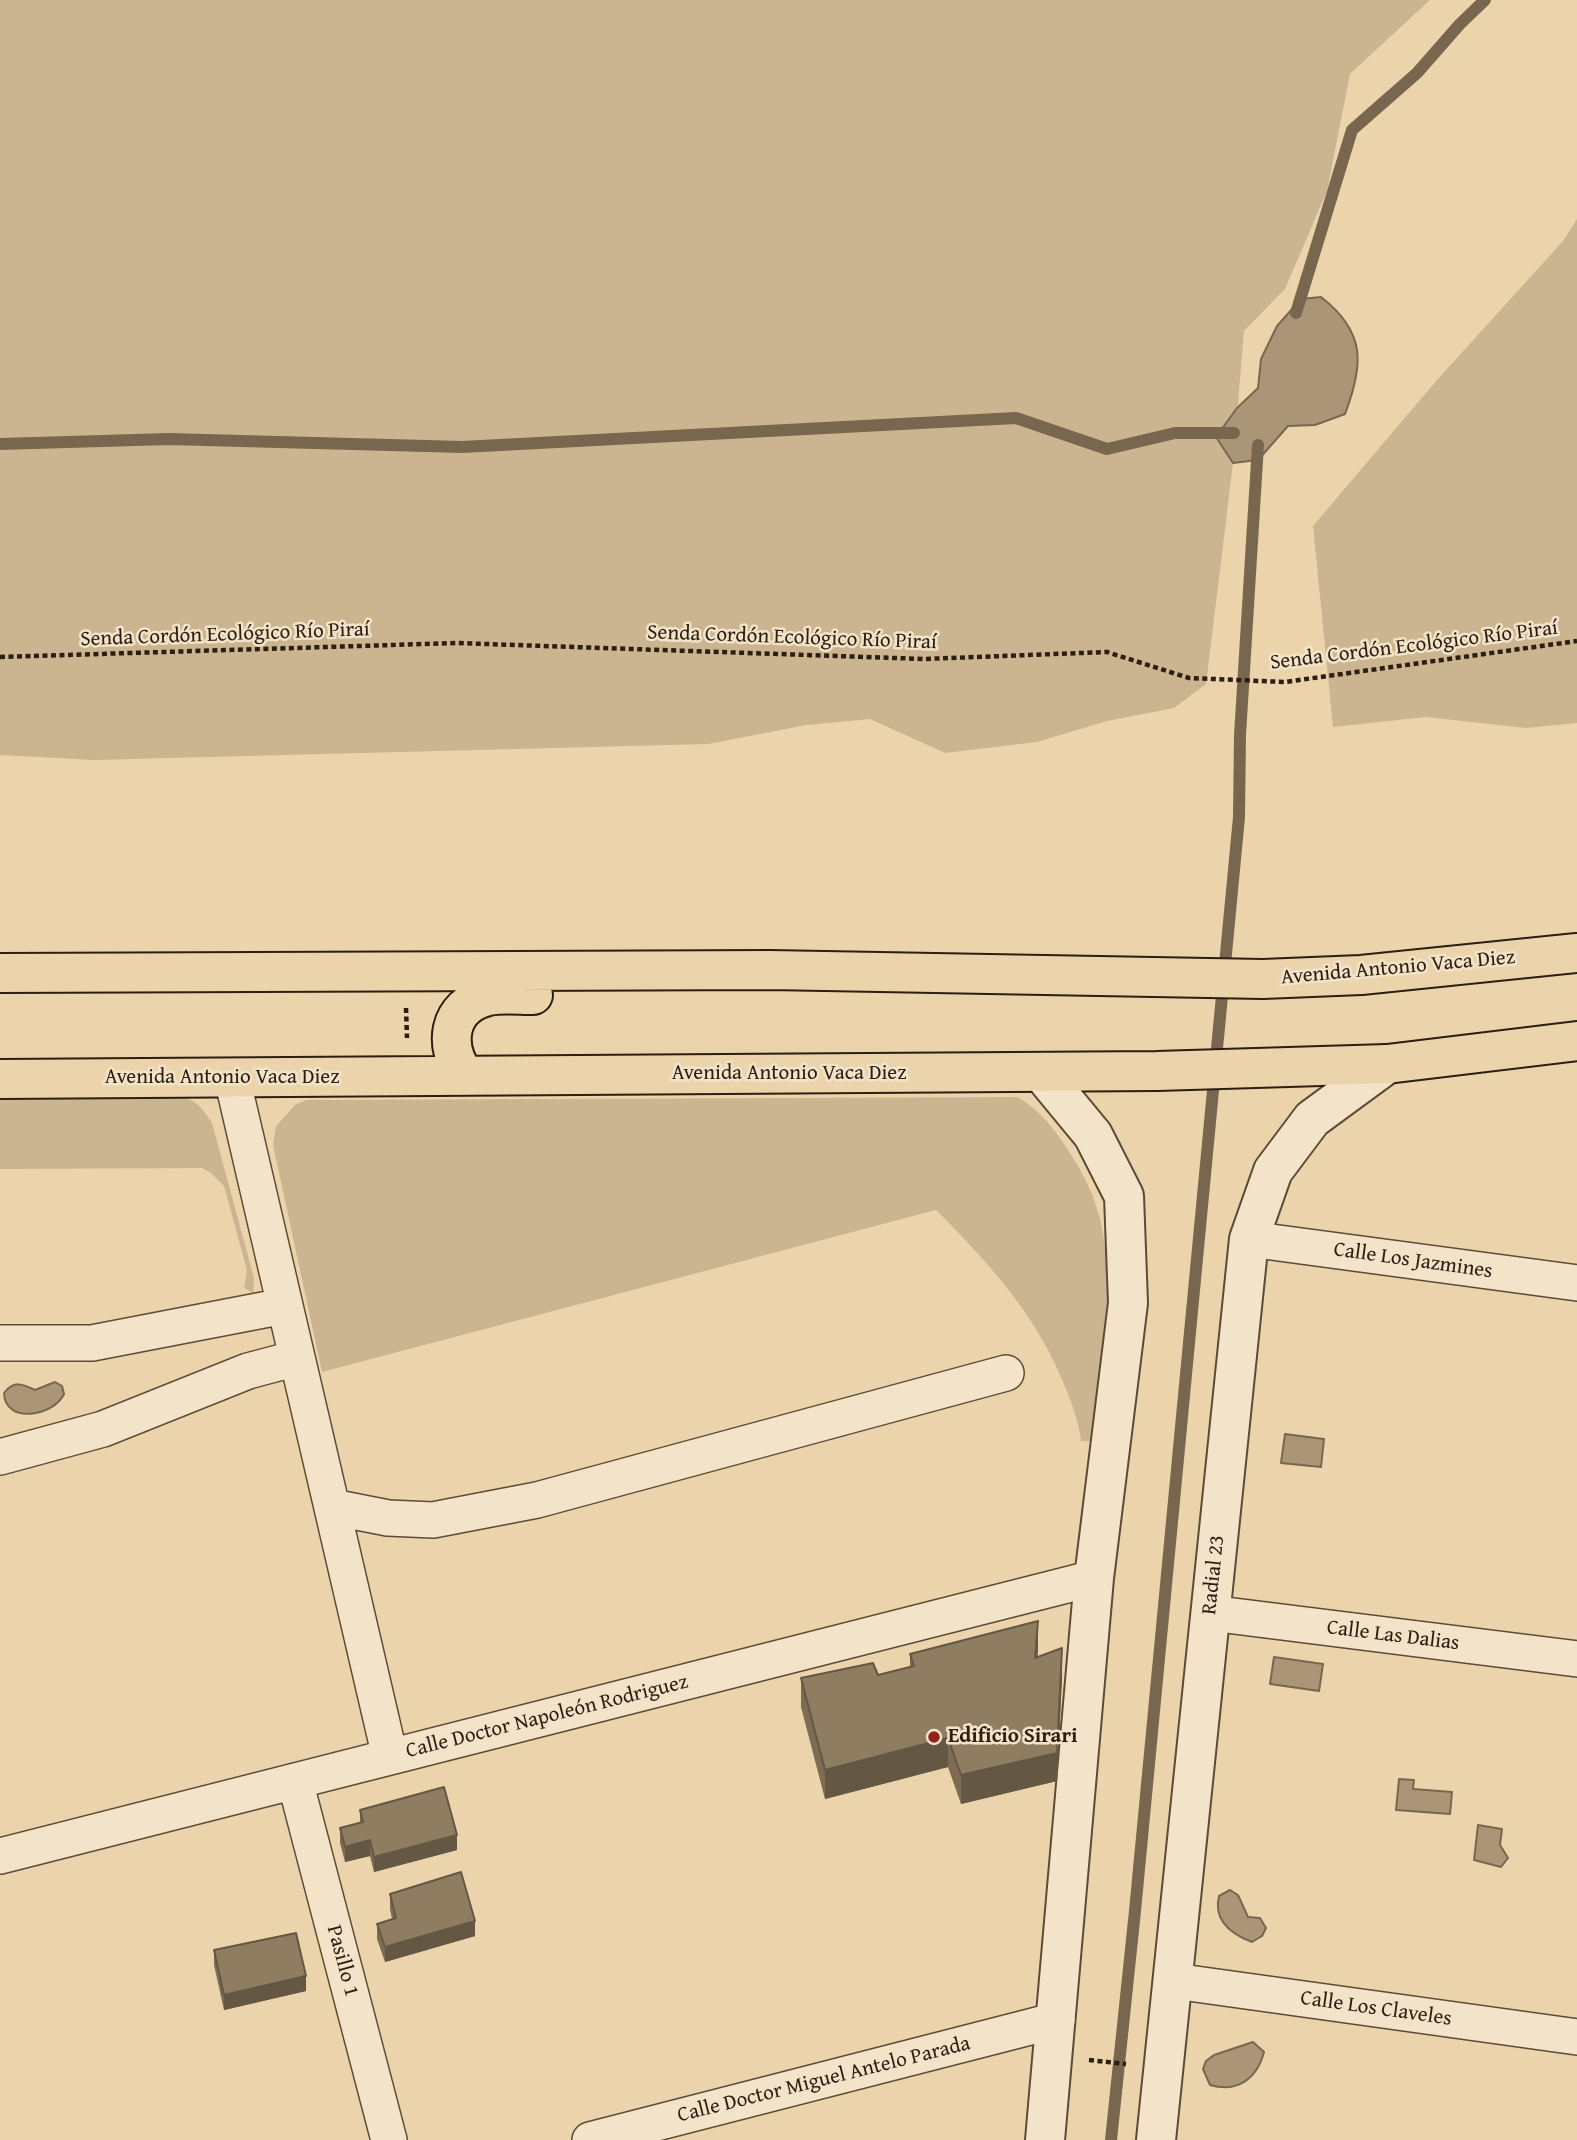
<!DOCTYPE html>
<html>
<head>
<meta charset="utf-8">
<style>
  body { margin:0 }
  canvas { display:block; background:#ebd4ac }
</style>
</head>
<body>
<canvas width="1577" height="2140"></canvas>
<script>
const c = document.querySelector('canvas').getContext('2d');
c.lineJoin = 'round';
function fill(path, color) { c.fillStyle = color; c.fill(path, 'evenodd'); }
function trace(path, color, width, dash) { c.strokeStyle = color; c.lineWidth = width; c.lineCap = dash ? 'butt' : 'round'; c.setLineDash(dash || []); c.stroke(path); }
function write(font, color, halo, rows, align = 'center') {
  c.font = font + ' "Gentium Book Plus",serif'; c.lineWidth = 5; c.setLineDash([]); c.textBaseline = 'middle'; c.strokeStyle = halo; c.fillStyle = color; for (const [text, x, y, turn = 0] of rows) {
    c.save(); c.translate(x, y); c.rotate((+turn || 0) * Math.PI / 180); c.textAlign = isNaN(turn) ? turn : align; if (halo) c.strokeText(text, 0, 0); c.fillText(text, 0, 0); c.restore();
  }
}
fill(new Path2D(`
  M0 0H1430L1350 74 1327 191 1285 289 1244 331 1233 463 1206 684 1174 708 1107 721 1037 742 945 753 870 719 807 725 708 744 94 760 0 755Z
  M1577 219V723L1526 728 1426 717 1333 727 1313 526 1437 380 1563 241Z
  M183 1097C198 1101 204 1111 212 1123L254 1278 253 1293 244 1288 247 1270 224 1186 211 1173 202 1168 0 1169V1098Z
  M1018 1097C1040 1111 1054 1128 1068 1150 1083 1172 1095 1197 1101 1223 1116 1293 1101 1370 1094 1441H1081C1079 1423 1073 1407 1066 1389 1038 1317 990 1264 936 1210L322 1372 273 1145 276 1126 296 1104 307 1100Z`), '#cbb591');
const water = new Path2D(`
  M1321 297C1366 332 1364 364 1345 414L1315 425 1288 426 1258 460 1233 463 1216 437 1237 408 1258 388 1261 359 1277 326 1301 299Z
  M55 1382 62 1386 64 1394C54 1416 5 1425 4 1393 14 1380 23 1384 35 1390Z
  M1285 1434 1324 1439 1321 1467 1281 1463Z
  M1274 1657 1323 1664 1319 1691 1270 1684Z
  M1399 1779 1414 1780 1413 1789 1452 1792 1450 1814 1396 1810Z
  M1478 1825 1502 1829 1500 1845 1508 1858 1501 1867 1474 1860Z
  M1230 1890 1238 1895 1248 1917 1260 1918 1266 1928 1262 1936 1252 1942C1231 1934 1213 1920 1219 1896Z
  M1253 2042 1264 2052C1257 2079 1237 2093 1210 2085L1203 2069 1206 2061 1214 2055Z`);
fill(water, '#aa9677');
trace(water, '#78664e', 2);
trace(new Path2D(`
  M1296 313 1352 130 1417 73 1460 24 1485 0
  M0 444 169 439 462 447 1016 418 1107 449 1175 433H1234
  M1111 2140 1135 1911 1239 817 1240 735 1258 445`), '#78664e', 12);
const minor = new Path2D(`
  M232 1078 390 1757
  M1249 1239 1577 1283
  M0 1343H92L284 1306
  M0 1457 103 1429 248 1371 297 1358
  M332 1507 388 1518 433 1520 537 1500 1006 1373
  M1210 1613 1577 1659
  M295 1781 389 2140
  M0 1856 1094 1578
  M1174 1981 1577 2037
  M590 2140 1057 2020`);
const tertiary = new Path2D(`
  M1041 1072 1093 1135 1124 1196 1128 1303 1094 1578 1045 2140
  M1156 2140 1249 1239 1273 1171 1312 1119 1387 1064`);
const trunk = new Path2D(`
  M0 973 770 970 1263 979 1361 975 1577 953
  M465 1076C443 1046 447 1006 488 996 502 993 519 995 533 995
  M0 1079 1157 1071 1387 1064 1577 1041`);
trace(minor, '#5c4c37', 38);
trace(tertiary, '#5c4c37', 42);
trace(trunk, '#2c1e10', 42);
trace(new Path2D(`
  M0 657 457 643 924 659 1107 652 1189 678 1285 682 1577 641
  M406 1008 407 1038
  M1089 2060 1126 2064`), '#2c1e10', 4.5, [5, 3.5]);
trace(minor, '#f2e3c9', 35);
trace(tertiary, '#f2e3c9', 38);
trace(trunk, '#ebd4ac', 38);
fill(new Path2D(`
  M1038 1650 1037 1657 1062 1677 1057 1781 961 1804 948 1767 825 1799 801 1707V1678L878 1675 910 1667V1654Z
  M360 1810 457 1850 374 1872 370 1856 345 1862 340 1843V1828L360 1823Z
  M390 1894 475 1936 385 1962 377 1939V1924L392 1919 390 1909Z
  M214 1950 306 1991 224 2010 214 1965Z`), '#7b6c53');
fill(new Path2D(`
  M1038 1621V1650L1035 1687V1658Z
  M1062 1648V1677L1057 1781 961 1804V1775Z
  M948 1738V1767L825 1799V1770Z
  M457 1835V1850L374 1872V1857Z
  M370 1840V1856L345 1862V1847Z
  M475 1921V1936L385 1962V1947Z
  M306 1976V1991L224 2010V1995Z`), '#645844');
const building = new Path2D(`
  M1038 1621 1035 1658 1062 1648 1057 1753 961 1775 948 1738 825 1770 801 1678 873 1663 878 1675 914 1666 910 1654Z
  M444 1787 457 1835 374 1857 370 1840 345 1847 340 1828 363 1822 360 1810Z
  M461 1872 475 1921 385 1947 377 1924 396 1918 390 1894Z
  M296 1933 306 1976 224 1995 214 1950Z`);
fill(building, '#8f7d61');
trace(building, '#645844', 2);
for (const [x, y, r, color] of [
  [934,1737,7,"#8f2418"]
]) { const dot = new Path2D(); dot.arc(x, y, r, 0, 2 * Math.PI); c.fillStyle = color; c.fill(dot); trace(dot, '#f2e3c9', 2.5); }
write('21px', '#2c1e10', '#f2e3c9', [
  ["Senda Cordón Ecológico Río Piraí",225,635,-2],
  ["Senda Cordón Ecológico Río Piraí",792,638,2],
  ["Senda Cordón Ecológico Río Piraí",1414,646,-7],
  ["Avenida Antonio Vaca Diez",1398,968,-5],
  ["Avenida Antonio Vaca Diez",789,1074],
  ["Avenida Antonio Vaca Diez",222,1078],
  ["Calle Los Jazmines",1413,1261,8],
  ["Radial 23",1214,1575,-84],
  ["Calle Las Dalias",1393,1636,7],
  ["Calle Doctor Napoleón Rodriguez",547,1717,-14],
  ["Pasillo 1",342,1961,75],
  ["Calle Los Claveles",1376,2009,8],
  ["Calle Doctor Miguel Antelo Parada",824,2080,-14]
]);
write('bold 21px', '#2c1e10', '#f2e3c9', [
  ["Edificio Sirari",948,1737]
], 'left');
</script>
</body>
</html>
